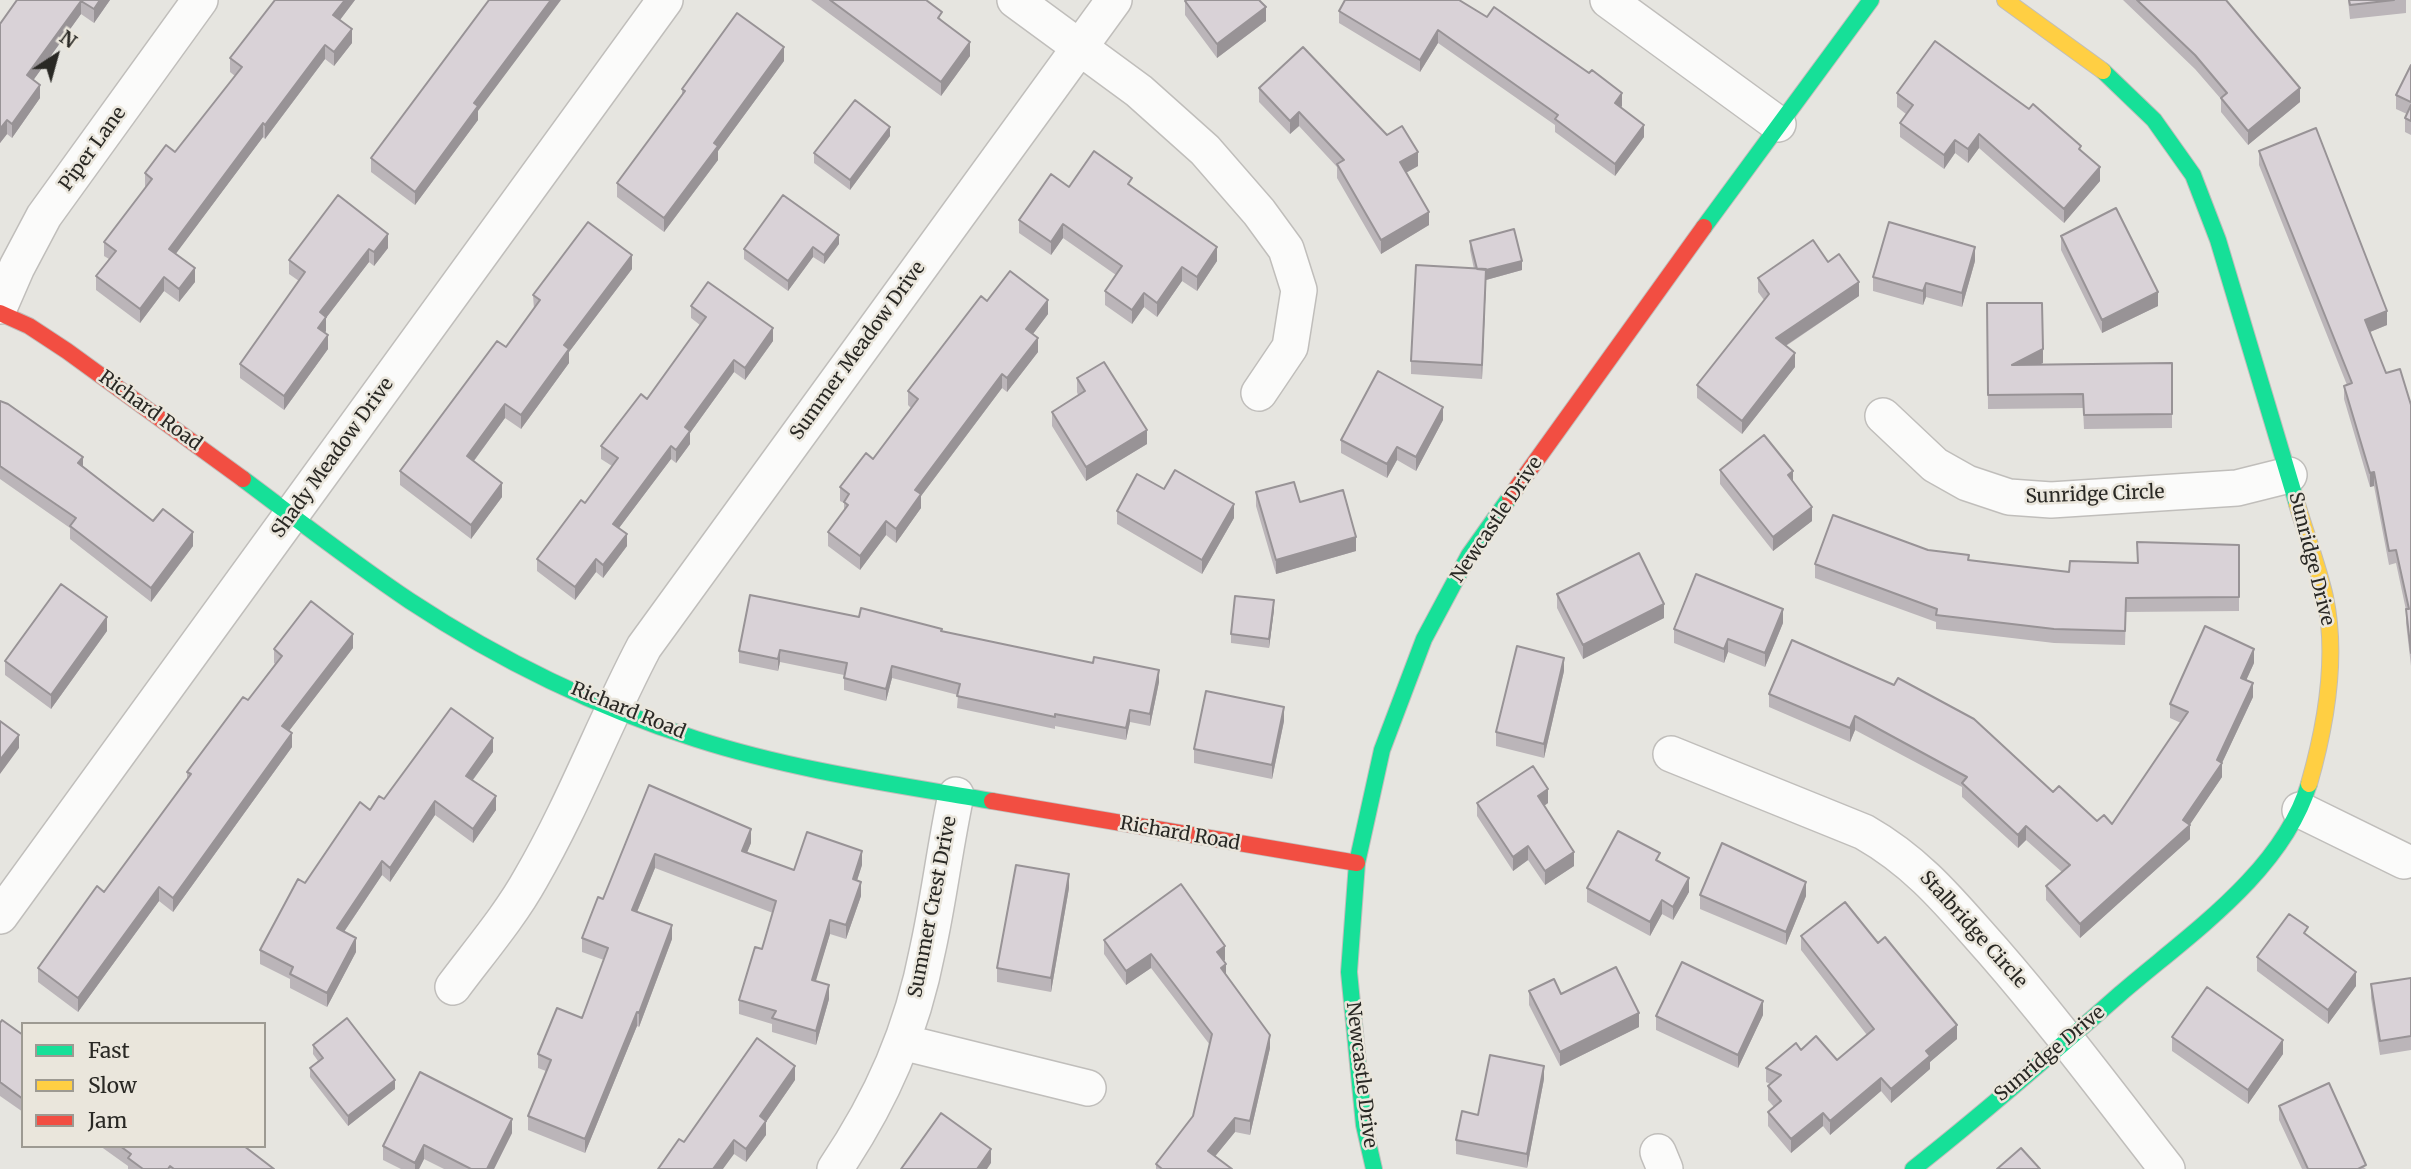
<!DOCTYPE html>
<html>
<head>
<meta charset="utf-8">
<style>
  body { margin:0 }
  #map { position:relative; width:2411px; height:1169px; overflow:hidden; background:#e6e5e0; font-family:Merriweather,serif }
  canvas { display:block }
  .legend { position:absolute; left:21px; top:1022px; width:245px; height:126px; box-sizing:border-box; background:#eae6dc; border:2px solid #9d9a92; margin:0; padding:9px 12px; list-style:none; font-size:21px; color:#292824 }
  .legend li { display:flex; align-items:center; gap:14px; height:35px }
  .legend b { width:35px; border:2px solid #9d9a92 }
  .north { position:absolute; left:21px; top:21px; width:70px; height:70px; -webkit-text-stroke:5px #eae6dc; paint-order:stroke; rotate:36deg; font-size:19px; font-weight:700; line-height:28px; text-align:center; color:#292824 }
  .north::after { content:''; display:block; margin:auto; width:24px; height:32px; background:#292824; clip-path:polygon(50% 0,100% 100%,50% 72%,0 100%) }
</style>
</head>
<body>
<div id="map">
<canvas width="2411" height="1169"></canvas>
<ul class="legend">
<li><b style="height:9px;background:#16e098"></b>Fast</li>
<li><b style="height:9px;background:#ffcf43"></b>Slow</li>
<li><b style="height:9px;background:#f24e42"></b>Jam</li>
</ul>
<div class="north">N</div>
</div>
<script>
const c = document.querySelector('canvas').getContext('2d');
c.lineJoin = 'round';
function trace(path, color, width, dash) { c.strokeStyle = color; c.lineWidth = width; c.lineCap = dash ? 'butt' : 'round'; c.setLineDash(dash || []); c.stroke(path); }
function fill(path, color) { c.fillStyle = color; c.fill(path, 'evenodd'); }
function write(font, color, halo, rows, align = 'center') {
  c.font = font + ' Merriweather,serif'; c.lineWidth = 5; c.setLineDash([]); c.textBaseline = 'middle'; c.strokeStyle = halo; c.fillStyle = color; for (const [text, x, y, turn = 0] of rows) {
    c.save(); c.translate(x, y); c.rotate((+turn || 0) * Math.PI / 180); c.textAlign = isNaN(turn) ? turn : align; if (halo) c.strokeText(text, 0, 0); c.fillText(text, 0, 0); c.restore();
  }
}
const street = new Path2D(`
  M1015 0 1139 91 1205 150 1259 212 1286 249 1299 290 1290 347 1259 393
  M1608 0 1778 124
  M0 306 17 267 44 216 200 0
  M1883 416 1935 465 1967 483 2009 497 2051 500 2237 488 2289 475
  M1671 754 1864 832C1920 864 1951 904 1993 951 2054 1021 2110 1096 2167 1169
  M2300 810 2404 861
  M0 916 665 0
  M453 987C479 952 510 916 531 878 574 804 604 723 644 647L1114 0
  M902 1042 1088 1088
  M1658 1152 1665 1169
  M835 1169C882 1099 912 1031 928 948 939 898 945 846 956 795`);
const fast = new Path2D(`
  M2103 71 2154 120 2193 175 2218 240 2297 504
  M1704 227 1871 0
  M243 479C298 520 353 563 410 601 498 659 596 707 696 739 792 770 893 784 992 801
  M1374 1169 1364 1125 1349 972 1357 863 1382 750 1424 639 1469 555 1510 497
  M1913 1169C1984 1113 2052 1054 2120 994 2187 936 2282 873 2309 784`);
const slow = new Path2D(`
  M2005 0 2103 71
  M2297 504C2306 535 2318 566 2325 597 2338 658 2326 725 2309 784`);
const jam = new Path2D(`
  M0 313 29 326 67 351 243 479
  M1510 497 1704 227
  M992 801 1357 863`);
trace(street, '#c0bebb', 38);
trace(fast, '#c0bebb', 18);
trace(slow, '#c0bebb', 18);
trace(jam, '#c0bebb', 18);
trace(street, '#fbfbfa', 35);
trace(fast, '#16e098', 16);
trace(slow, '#ffcf43', 16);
trace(jam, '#f24e42', 16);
fill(new Path2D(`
  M17 0H110L94 23 81 14 33 80 40 98 12 138 7 134 0 143V24Z
  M275 0H355L340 20 352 43 334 66 325 59 265 139 263 137 175 254 195 282 179 302 164 291 140 323 96 290V276L109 259 104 256V242L145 188V173L175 152 235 76 230 72V58Z
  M811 0H926L970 56 941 96Z
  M1459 0 1622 106 1621 107 1644 137 1615 176 1555 132V125L1438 43 1420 72 1339 23V11Z
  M2123 0H2226L2300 102 2248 145 2221 112V99L2195 69Z
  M2348 0H2406V13L2350 19Z
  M1185 1 1266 21 1217 58 1185 15Z
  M784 61 718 151V160L664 232 617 197V183L682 95V89Z
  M2411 65V135L2405 132V118L2407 114 2396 109V95Z
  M1259 88 1387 135 1418 166 1406 173 1429 225 1381 254 1337 178V167L1299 126 1290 134 1259 102Z
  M1897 93 2081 150 2100 181 2064 223 1979 148 1968 163 1955 153 1944 169 1900 137V123L1906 114 1897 107Z
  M478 111V120L415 205 371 172V158Z
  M890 136 850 190 814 163V153Z
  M2259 151 2387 325 2370 332 2386 373 2411 405V666L2406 623V610L2396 563 2389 565 2374 486 2370 487 2344 399V386L2347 385 2259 165Z
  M1069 187H1132L1217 261 1197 291 1182 281 1157 317 1144 307 1132 324 1105 305V291L1116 275 1063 238 1051 255 1019 233V220Z
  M338 195 388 248 374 266 369 262 326 318V331L325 333 328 349 284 410 240 378V364L299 281 289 274V260Z
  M2061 236 2158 306 2102 333 2061 250Z
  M1470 241 1522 270 1486 280 1482 379 1411 374V361L1474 269 1470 250Z
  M839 244 824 264 813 257 788 291 744 259V249Z
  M1975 261 1962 307 1926 297 1923 305 1873 291V277Z
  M1828 262 1859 296 1786 346 1795 367 1742 434 1697 398V385L1764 300 1758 292V278Z
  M632 269 569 352V363L521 429 505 418 474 461 502 497 471 539 400 485V471L506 347 534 309 533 295Z
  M987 301 1048 314 1033 334 1038 352 1007 392 1002 388 921 496V508L896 543 886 535 860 570 828 546V532L844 512V503L840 501V487L873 459 911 408 908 405V391Z
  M1987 303 2043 363 2040 364 2172 363V428L2084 429 2083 408 1988 409Z
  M691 306 773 341 745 380 734 372 690 433V444L676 463 671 459 619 528 627 546 603 578 596 572 575 600 537 571V559L585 503 612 466 601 459V446L647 399 700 325 691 318Z
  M1077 378 1147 444 1086 481 1052 426V412L1078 395 1077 392Z
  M0 401 153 521 193 546 151 602 70 539V528L0 479Z
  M1443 420 1416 471 1397 460 1387 478 1341 453V440Z
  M1720 470 1793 481 1812 521 1773 551 1720 484Z
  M1164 489 1234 518 1202 574 1117 524V511Z
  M1256 492 1300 502 1356 551 1276 574 1256 506Z
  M2239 545V611L2126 612 2125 645 2054 643 1936 629V622L1815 578V564L1969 560 2069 572 2138 563Z
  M1557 594 1664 618 1583 659 1557 608Z
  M1274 610 1269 648 1231 643V634Z
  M859 617 942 631 1159 682 1150 726 1130 722 1126 740 1055 726V729L957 708 958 695 892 678 886 701 844 690V675L780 662 778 671 739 663V651Z
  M1783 623 1765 667 1728 652 1724 663 1674 643V629Z
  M107 631 51 709 5 675V661Z
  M1792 640 2053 792 2097 821 2112 824 2181 723 2170 718V704L2254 663 2246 680 2253 697 2222 763V777L2189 825 2190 839 2080 938 2046 900V886L2062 872 2026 840 2018 848 1962 797V787L1855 730 1850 742 1769 707V694Z
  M353 648 289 731 292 747 173 912 159 901 78 1012 38 982V968L104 892 187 779V772L248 700 275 664 274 663V649Z
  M1564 671 1544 758 1496 746V732Z
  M1284 721 1272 779 1194 763V749Z
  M493 752 473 780 496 810 473 843 435 815 390 882 382 875 344 932 356 952 327 1007 290 988V979L260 964V950L305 883 370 810 384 799Z
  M649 785 751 843 747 852 794 870 862 865 857 880 861 896 846 939 830 934 815 981 829 999 816 1045 772 1032V1024L739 1014V1000L762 949 773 913 655 868 637 912 672 939 639 1027 637 1026 585 1153 528 1130V1116L546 1071 538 1068V1054L582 1018 604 960 582 952V938L603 899Z
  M1477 803H1548L1544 806 1574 866 1545 885 1528 860 1513 871 1477 816Z
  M1660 863 1689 892 1673 920 1662 914 1650 936 1587 902V888Z
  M1069 888 1051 992 997 982V968Z
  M1700 895 1806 896 1786 945 1700 909Z
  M1801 936 1878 943 1957 1039 1930 1062V1069L1891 1103 1881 1091 1830 1135 1823 1126 1791 1153 1768 1126V1112L1774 1107 1768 1100V1086L1770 1084 1766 1082V1068L1801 1050 1837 1060 1867 1035 1801 950Z
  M2308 936 2356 986 2328 1024 2257 971V957Z
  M1104 940 1225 960 1224 961 1226 974 1270 1048 1250 1135 1235 1132 1215 1156 1232 1169H1156V1164L1193 1116 1210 1045 1151 968 1126 985 1104 954Z
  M2411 978V1050L2380 1055 2371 998V984Z
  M1529 991 1639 1027 1560 1066 1529 1005Z
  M1763 1015 1738 1068 1656 1030V1016Z
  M0 1023 23 1035V1112L0 1096Z
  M2172 1037 2283 1054 2248 1104 2172 1051Z
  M313 1045 395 1089 348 1126 310 1077V1068L318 1061 313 1054Z
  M1544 1079 1527 1168 1456 1154V1140Z
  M795 1080 766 1122V1135L746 1162 734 1154 684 1142Z
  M2279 1106 2366 1169H2302L2279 1120Z
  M512 1133 494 1169H444L424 1159 419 1169H401L383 1160V1146Z
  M100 1146H244L274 1169H128V1166Z`), '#bbb5b9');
fill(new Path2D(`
  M100 0H110L94 23V9Z
  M345 0H355L333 29V15Z
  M551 0H561L478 111V120L415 205V192L474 103Z
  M81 1V14L27 89V75Z
  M1266 7V21L1217 58V44Z
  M352 29V43L334 66V52Z
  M1438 30V43L1420 72V60Z
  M970 42V56L941 96V82Z
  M325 45V59L265 139V125Z
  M784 47V61L718 151V160L664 232V218L714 143Z
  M40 85V98L12 138V124Z
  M2300 88V102L2248 145V131Z
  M1622 93V106L1615 115V103Z
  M1299 112V126L1290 134V121Z
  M7 120V134L0 143V129Z
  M263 123V137L169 263V249Z
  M1644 125V137L1615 176V164Z
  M890 127V136L850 190V180Z
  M1979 134V148L1968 163V149Z
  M1955 140V153L1944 169V155Z
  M1418 152V166L1400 176V162Z
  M2100 167V181L2064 223V209Z
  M1429 212V225L1381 254V240Z
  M1063 224V238L1051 255V242Z
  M388 234V248L374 266V252Z
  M839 235V244L824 264V255Z
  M813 247V257L788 291V281Z
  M1217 247V261L1197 291V277Z
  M1975 247V261L1962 307V293Z
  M369 249V262L326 318V331L318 342 320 312Z
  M632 255V269L569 352V363L521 429V415L564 345Z
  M1522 261V270L1486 280 1482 379 1478 272Z
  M1182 267V281L1157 317V303Z
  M195 268V282L179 302V289Z
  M164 277V291L140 323V309Z
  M1859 282V296L1776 352V338Z
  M1926 283V297L1923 305V291Z
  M2158 292V306L2102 333V320Z
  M1144 293V307L1132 324V310Z
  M1048 300V314L1026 343V329Z
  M2387 311V325L2365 334V320Z
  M773 328V341L745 380V368Z
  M328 335V349L284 410V396Z
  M1038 338V352L1007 392V378Z
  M2043 349V363L2012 378V365Z
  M1795 353V367L1742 434V421Z
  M734 360V372L690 433V444L676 463V450L685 427Z
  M1002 374V388L921 496V508L896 543V529L915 490Z
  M505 404V418L467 470V456Z
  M1443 407V420L1416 471V457Z
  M1147 430V444L1086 481V467Z
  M671 446V459L613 536V524Z
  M1397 447V460L1387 478V464Z
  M83 457V470L78 463Z
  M1793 471V485L1788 475Z
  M2374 472V486L2370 487V473Z
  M502 483V497L471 539V525Z
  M1234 504V518L1202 574V560Z
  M1812 507V521L1773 551V537Z
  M886 521V535L860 570V556Z
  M193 532V546L151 602V588Z
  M627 534V546L603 578V565Z
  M1356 537V551L1276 574V560Z
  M596 559V572L575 600V587Z
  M1274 600V610L1269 648V639Z
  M1664 604V618L1583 659V645Z
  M1783 609V623L1765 667V653Z
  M107 617V631L51 709V695Z
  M353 634V648L282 740V726Z
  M1728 639V652L1724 663V649Z
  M2254 649V663L2241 692V678Z
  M780 650V662L778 671V659Z
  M1564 658V671L1544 758V744Z
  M892 666V678L886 701V689Z
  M1159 670V682L1150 726V714Z
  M2253 683V697L2222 763V777L2187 829 2190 825V839L2080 938V924L2183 820 2217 760Z
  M1284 707V721L1272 779V765Z
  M1130 710V722L1126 740V728Z
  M1855 716V730L1850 742V728Z
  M292 733V747L173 912V898Z
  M19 735V748L0 774V760Z
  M493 738V752L466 789V776Z
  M1548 789V803L1538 810V796Z
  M496 796V810L473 843V829Z
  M435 801V815L390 882V868Z
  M2026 826V840L2018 848V835Z
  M751 829V843L742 865V851Z
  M1528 846V860L1513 871V857Z
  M862 851V865L853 893V879Z
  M1574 852V866L1545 885V871Z
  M655 854V868L632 924V910Z
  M382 861V875L337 942V928Z
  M1069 874V888L1051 992V978Z
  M1689 878V892L1673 920V907Z
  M861 882V896L846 939V925Z
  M1806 882V896L1786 945V932Z
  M159 887V901L78 1012V998Z
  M1662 900V914L1650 936V922Z
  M830 920V934L812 994V980Z
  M672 925V939L639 1027V1013Z
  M356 938V952L327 1007V993Z
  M1225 946V960L1217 966V952Z
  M1151 954V968L1126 985V971Z
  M1226 964V978L1221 968Z
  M2356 972V986L2328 1024V1010Z
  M829 985V999L816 1045V1031Z
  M1763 1001V1015L1738 1068V1055Z
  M637 1012V1026L585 1153V1139Z
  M1639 1013V1027L1560 1066V1052Z
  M1957 1025V1039L1930 1062V1069L1891 1103V1089L1926 1051Z
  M1270 1035V1048L1250 1135V1121Z
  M2283 1040V1054L2248 1104V1090Z
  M795 1066V1080L766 1122V1135L746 1162V1149L760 1116Z
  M1544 1066V1079L1527 1168V1154Z
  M1881 1078V1091L1830 1135V1121Z
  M395 1080V1089L348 1126V1116Z
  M1823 1113V1126L1791 1153V1139Z
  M1235 1118V1132L1208 1165V1151Z
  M512 1119V1133L494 1169H487Z
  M734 1140V1154L723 1169H713Z
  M424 1145V1159L419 1169H415V1163Z
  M991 1149V1163L987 1169H977Z`), '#989396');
const building = new Path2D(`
  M17 0H100L94 9 81 1 27 75 40 85 12 124 7 120 0 129V24Z
  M275 0H345L333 15 352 29 334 52 325 45 265 125 263 123 169 249 195 268 179 289 164 277 140 309 96 276 116 251 104 242 152 179 145 173 166 145 175 152 242 67 230 58Z
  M489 0H551L474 103 478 106 415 192 371 158Z
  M830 0H926L942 12 938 18 970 42 941 82Z
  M1187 0H1259L1266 7 1217 44 1185 1Z
  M1345 0H1459L1487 17 1494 7 1589 73 1592 70 1622 93 1615 103 1644 125 1615 164 1555 119 1558 115 1438 30 1420 60 1339 11Z
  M2137 0H2226L2300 88 2248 131 2221 98 2227 93 2195 55Z
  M2349 0H2394L2350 5Z
  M737 13 784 47 714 143 718 146 664 218 617 183 685 91 682 89Z
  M1935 41 2029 109 2033 104 2081 146 2079 149 2100 167 2064 209 1979 134 1968 149 1955 140 1944 155 1900 123 1913 105 1897 93Z
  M1303 47 1387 135 1402 126 1418 152 1400 162 1429 212 1381 240 1337 164 1344 160 1299 112 1290 121 1259 88Z
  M2411 65V102L2396 95Z
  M855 100 890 127 850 180 814 153Z
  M2411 105V121L2405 118Z
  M2316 128 2387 311 2365 320 2386 373 2400 369 2411 405V653L2406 609H2409L2396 550 2389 551 2374 472 2370 473 2344 386 2352 383 2259 151Z
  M1094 151 1132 178 1128 184 1217 247 1197 277 1182 267 1157 303 1144 293 1132 310 1105 291 1122 266 1063 224 1051 242 1019 220 1051 174 1069 187Z
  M338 195 388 234 374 252 369 249 320 312 326 317 318 328 328 335 284 396 240 364 305 272 289 260Z
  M783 195 839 235 824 255 813 247 788 281 744 249Z
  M2116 208 2158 292 2102 320 2061 236Z
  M588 222 632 255 564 345 569 349 521 415 505 404 467 456 502 483 471 525 400 471 497 341 506 347 540 300 533 295Z
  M1889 222 1975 247 1962 293 1926 283 1923 291 1873 277Z
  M1514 229 1522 261 1486 270 1477 269 1470 241Z
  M1813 240 1828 262 1839 254 1859 282 1776 338 1795 353 1742 421 1697 385 1769 294 1758 278Z
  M1416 265 1486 269 1482 365 1411 361Z
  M1010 271 1048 300 1026 329 1038 338 1007 378 1002 374 915 490 921 494 896 529 886 521 860 556 828 532 848 505 844 502 849 494 840 487 866 453 873 459 918 399 908 391 981 296 987 301Z
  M708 282 773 328 745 368 734 360 685 427 690 431 676 450 671 446 613 524 627 534 603 565 596 559 575 587 537 559 581 500 585 503 618 458 601 446 641 394 647 399 706 317 691 306Z
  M1987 303H2042L2043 349 2012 365 2172 363V414L2084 415 2083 394 1988 395Z
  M1104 362 1147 430 1086 467 1052 412 1085 391 1077 378Z
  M1378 371 1443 407 1416 457 1397 447 1387 464 1341 440Z
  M0 401 8 404 83 457 78 463 153 521 163 509 193 532 151 588 70 526 76 518 0 466Z
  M1764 435 1793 471 1788 475 1812 507 1773 537 1720 470Z
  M1175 470 1234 504 1202 560 1117 511 1137 474 1164 489Z
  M1294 482 1300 502 1343 490 1356 537 1276 560 1256 492Z
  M1833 515 1928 550 1969 555 1968 560 2069 572 2070 561 2138 563 2137 542 2239 545V597L2126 598 2125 631 2054 629 1936 615 1937 609 1815 564Z
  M1639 553 1664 604 1583 645 1557 594Z
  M1696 574 1783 609 1765 653 1728 639 1724 649 1674 629Z
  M61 584 107 617 51 695 5 661Z
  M750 595 859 617 861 608 942 629 941 631 1093 663 1094 657 1159 670 1150 714 1130 710 1126 728 1055 714V717L957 696 960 684 892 666 886 689 844 678 847 663 780 650 778 659 739 651Z
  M1235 596 1274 600 1269 639 1231 634Z
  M311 601 353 634 282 726 292 733 173 898 159 887 78 998 38 968 97 886 104 892 191 774 187 772 243 697 248 700 282 656 274 649Z
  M2205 626 2254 649 2241 678 2253 683 2217 760 2222 763 2183 820 2190 825 2080 924 2046 886 2070 865 2026 826 2018 835 1962 783 1967 777 1855 716 1850 728 1769 694 1792 640 1894 685 1898 678 1974 719 2053 792 2059 786 2097 821 2104 815 2112 824 2188 712 2170 704Z
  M1517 646 1564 658 1544 744 1496 732Z
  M1206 691 1284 707 1272 765 1194 749Z
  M451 708 493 738 466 776 496 796 473 829 435 801 390 868 382 861 337 928 356 938 327 993 290 974 293 967 260 950 298 879 305 883 360 802 370 810 379 796 384 799Z
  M0 721 19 735 0 760Z
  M1533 766 1548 789 1538 796 1574 852 1545 871 1528 846 1513 857 1477 803Z
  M649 785 751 829 742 851 794 870 807 832 862 851 853 879 861 882 846 925 830 920 812 980 829 985 816 1031 772 1018 776 1011 739 1000 755 947 762 949 776 901 655 854 632 910 672 925 639 1013 637 1012 585 1139 528 1116 551 1060 538 1054 557 1008 582 1018 608 948 582 938 598 897 603 899Z
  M1618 831 1660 853 1656 860 1689 878 1673 907 1662 900 1650 922 1587 888Z
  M1722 843 1806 882 1786 932 1700 895Z
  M1016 865 1069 874 1051 978 997 968Z
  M1181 884 1225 946 1217 952 1226 964 1221 968 1270 1035 1250 1121 1235 1118 1208 1151 1232 1169H1162L1156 1164 1193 1116 1212 1034 1151 954 1126 971 1104 940Z
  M1845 902 1878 943 1885 937 1957 1025 1926 1051 1930 1056 1891 1089 1881 1078 1830 1121 1823 1113 1791 1139 1768 1112 1781 1101 1768 1086 1781 1075 1766 1068 1796 1043 1801 1050 1816 1036 1837 1060 1874 1029 1801 936Z
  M2289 914 2308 927 2304 933 2356 972 2328 1010 2257 957Z
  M1682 962 1763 1001 1738 1055 1656 1016Z
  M1616 967 1639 1013 1560 1052 1529 991 1554 979 1561 994Z
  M2411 978V1036L2380 1041 2371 984Z
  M2207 987 2283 1040 2248 1090 2172 1037Z
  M347 1018 395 1080 348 1116 310 1068 323 1058 313 1045Z
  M2 1020 23 1035V1099L0 1082V1023Z
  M757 1038 795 1066 760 1116 766 1121 746 1149 734 1140 713 1169H658L679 1139 684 1142Z
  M1490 1055 1544 1066 1527 1154 1456 1140 1462 1111 1478 1115Z
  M420 1072 512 1119 487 1169H471L424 1145 415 1163 383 1146Z
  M2329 1083 2366 1165 2358 1169H2308L2279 1106Z
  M941 1113 991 1149 977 1169H901Z
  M120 1146H244L274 1169H174L170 1166 168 1169H143L128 1158 131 1154Z
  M2021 1148 2040 1169H1997Z`);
fill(building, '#d9d2d7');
trace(building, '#989396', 2);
write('19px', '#292824', '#eae6dc', [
  ["Piper Lane",93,149,-54],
  ["Summer Meadow Drive",858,351,-54],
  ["Richard Road",150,411,36],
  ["Shady Meadow Drive",333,458,-54],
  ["Sunridge Circle",2095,495,-2],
  ["Newcastle Drive",1497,520,-56],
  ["Sunridge Drive",2311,559,76],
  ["Richard Road",628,711,22],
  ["Richard Road",1180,834,10],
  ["Summer Crest Drive",933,907,-79],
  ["Stalbridge Circle",1973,930,48],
  ["Sunridge Drive",2050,1054,-40],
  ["Newcastle Drive",1361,1075,83]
]);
</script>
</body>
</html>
